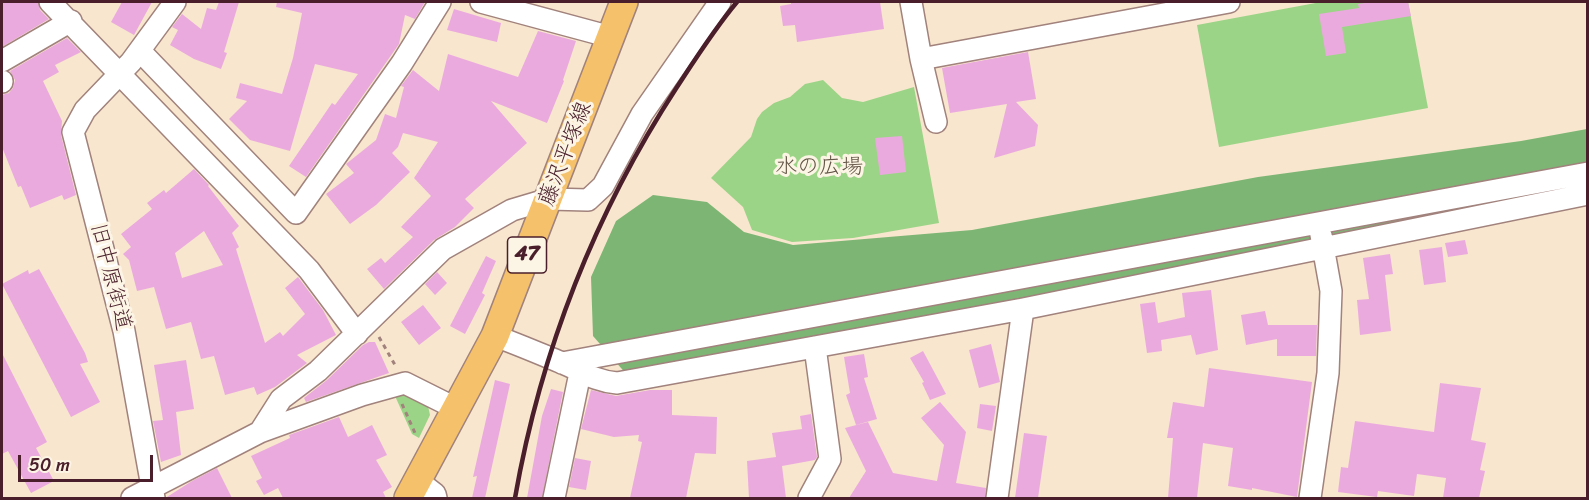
<!DOCTYPE html>
<html>
<head>
<meta charset="utf-8">
<style>
  body { margin:0 }
  #map { position:relative; width:1589px; height:500px; overflow:hidden; background:#f8e6ce; font-family:Sriracha,sans-serif }
  canvas { display:block }
  .frame { position:absolute; inset:0; border:3px solid #4a1f2b; pointer-events:none }
  .scale { position:absolute; left:18px; top:455px; width:135px; height:27px; box-sizing:border-box; border:3px solid #4a1f2b; border-top:0; padding-left:8px; font-size:18px; line-height:21px; white-space:nowrap; color:#4a1f2b; -webkit-text-stroke:4px #fcf5e5; paint-order:stroke }
</style>
</head>
<body>
<div id="map">
<canvas width="1589" height="500"></canvas>
<div class="frame"></div>
<div class="scale">50 m</div>
</div>
<script>
const c = document.querySelector('canvas').getContext('2d');
c.lineJoin = 'round';
function fill(path, color) { c.fillStyle = color; c.fill(path, 'evenodd'); }
function trace(path, color, width, dash) { c.strokeStyle = color; c.lineWidth = width; c.lineCap = dash ? 'butt' : 'round'; c.setLineDash(dash || []); c.stroke(path); }
function write(font, color, halo, rows, align = 'center') {
  c.font = font + ' Sriracha,"Klee One",sans-serif'; c.lineWidth = 6; c.setLineDash([]); c.textBaseline = 'middle'; c.strokeStyle = halo; c.fillStyle = color; for (const [text, x, y, turn = 0] of rows) {
    c.save(); c.translate(x, y); c.rotate((+turn || 0) * Math.PI / 180); c.textAlign = isNaN(turn) ? turn : align; if (halo) c.strokeText(text, 0, 0); c.fillText(text, 0, 0); c.restore();
  }
}
fill(new Path2D(`
  M1321 2H1408L1428 108 1219 147 1197 25Z
  M823 80 842 98 863 102 914 87 939 223 853 238 792 242 752 230 743 207 711 178 751 137 757 119 762 112 774 103 790 97 805 84Z
  M403 394 428 406 430 415 419 438 412 434 395 396Z`), '#9cd487');
fill(new Path2D(`
  M1587 129V190L628 376 593 336 591 277 616 221 653 195 707 202 744 232 793 245 972 230 1258 177 1521 141Z`), '#7db674');
fill(new Path2D(`
  M2 2H38L40 10 49 19 2 47Z
  M122 2H152L134 35 111 22Z
  M219 2H239L224 52 227 53 221 69 194 59 170 45 178 30 172 27 182 14 201 29 207 8 216 10Z
  M277 2H425L415 19 405 15 399 44 306 177 289 166 332 103 335 105 358 74 315 64 290 151 250 140 229 119 247 101 236 98 240 83 282 94 293 58 302 13 276 7Z
  M791 2H880L884 29 797 42 795 25 783 26 780 6 791 4Z
  M1372 2H1408L1411 16 1342 27 1346 53 1326 56 1319 14 1359 8 1358 4Z
  M454 9 501 23 497 42 447 30Z
  M538 31 576 41 563 80 564 81 547 123 491 101 527 143 465 199 474 208 455 227 434 240 384 289 367 269 381 258 385 263 413 237 401 227 431 196 414 178 438 142 403 133 398 147 392 153 410 172 376 205 350 224 326 194 354 173 346 164 376 140 385 114 396 118 404 87 401 86 413 70 439 91 448 54 518 77Z
  M67 38 81 52 55 65 59 72 43 81 62 121 61 135 76 195 64 200 62 195 30 208 21 186 18 187 2 147V95L9 93 13 88 15 80 10 71Z
  M1028 52 1036 99 1016 102 1038 125 1035 146 994 158 1007 104 950 113 942 68Z
  M902 136 906 172 880 175 875 138Z
  M194 169 209 185 208 186 239 226 232 233 239 247 236 249 265 343 280 332 283 336 305 314 285 288 298 277 323 310 336 335 297 355 307 363 275 387 257 395 254 387 225 395 214 356 201 359 191 322 166 329 154 287 137 291 129 260 123 254 131 247 121 234 152 209 147 203 164 190 166 193ZM204 231 223 265 182 278 175 253Z
  M1465 240 1468 254 1448 257 1445 243Z
  M1442 247 1446 282 1424 285 1419 250Z
  M1390 254 1393 274 1385 275 1391 331 1360 335 1357 300 1369 299 1363 258Z
  M486 256 496 261 482 293 485 295 465 334 450 326Z
  M39 269 85 353 88 362 80 364 100 402 71 417 2 284 28 270 29 274Z
  M437 272 447 283 435 295 425 284Z
  M1211 290 1218 350 1196 355 1191 335 1161 340 1162 351 1147 353 1140 304 1155 302 1158 323 1185 317 1182 293Z
  M423 305 441 328 419 345 401 322Z
  M1265 311 1268 325H1317L1316 356H1277V339L1246 345 1241 315Z
  M369 342H375L389 373 306 402 304 398 327 380 363 345Z
  M991 344 1000 382 979 388 969 350Z
  M923 351 946 394 930 400 922 383 924 382 910 358Z
  M2 353 47 442 36 448 54 481 31 493 8 451 2 454Z
  M864 354 868 377 864 378 877 419 856 425 846 395 850 393 844 357Z
  M186 360 194 409 176 412 181 455 161 462 153 421 163 420 154 365Z
  M1209 368 1312 382 1297 497 1252 488V490L1228 486 1233 448 1203 443 1197 498H1168L1173 438H1167L1173 402 1204 407Z
  M495 380 510 384 485 498H472L477 476 473 477Z
  M1440 383 1481 388 1471 440 1486 443 1480 470 1485 471 1479 498H1443L1446 478 1417 474 1414 496 1378 491 1377 497 1338 492 1341 467 1348 468 1355 421 1434 432Z
  M551 389 563 392 542 498H527L542 416Z
  M591 390 616 396 650 390H672V415L717 417 716 454 695 453 686 498H630L642 442 638 441 639 435 614 437 581 429Z
  M940 402 966 432 956 483 986 488 985 498H849L866 471 845 428 868 422 893 473 937 481 944 445 921 418Z
  M980 404 996 406 992 431 977 428Z
  M811 414 817 457 815 460 782 466 786 498H749L747 461 776 457 772 433 802 429 800 416Z
  M339 417 348 437 372 425 387 455 376 460 392 487 383 492 386 498H283L278 488 264 495 256 481 262 478 251 456 290 438 289 435Z
  M1024 433 1047 436 1038 498H1015Z
  M575 458 591 461 586 490 569 487Z
  M217 468 232 498H166L167 497 192 481Z`), '#ebaade');
const minor = new Path2D(`
  M50 2 309 270 357 334
  M481 2 611 37
  M911 2 921 59 936 122
  M140 51 296 213 402 63 440 2
  M921 59 1229 2
  M2 61 71 21
  M2 81V82
  M495 336C517 344 538 353 560 362 581 370 593 381 617 383L1023 309 1588 194
  M562 363 1588 173
  M260 432 281 399 318 371 443 249 512 210 549 199 588 200 603 186 642 114 720 2
  M417 480 435 494 436 498
  M132 498 260 432 362 395 405 383 455 408
  M154 498 124 331 73 132 85 110 131 62 175 2
  M554 498 580 373
  M809 498 830 459 815 347
  M997 498 1023 309
  M1310 498 1328 373 1331 291 1321 235`);
const major = new Path2D(`
  M408 498 495 336 624 2`);
trace(minor, '#a1827c', 24);
trace(major, '#a1827c', 30);
trace(new Path2D(`
  M379 337 395 365
  M402 404 415 433 418 435`), '#a1827c', 3, [4.5, 4.5]);
trace(minor, '#fff', 21);
trace(major, '#f5c16b', 27);
trace(new Path2D(`
  M515 498C541 350 595 213 677 87 696 58 715 28 737 2`), '#4a1f2b', 4.5);
for (const [x, y, w] of [
  [527,255,39]
]) { const box = new Path2D(); box.roundRect(x - w / 2, y - 18, w, 36, 4.5); c.fillStyle = '#fcf5e5'; c.fill(box); trace(box, '#4a1f2b', 1.5); }
write('bold 21px', '#4a1f2b', null, [
  ["47",527,255]
]);
write('22px', '#4a1f2b', '#fcf5e5', [
  ["藤沢平塚線",566,154,-69],
  ["旧中原街道",110,277,76]
]);
write('22px', '#635547', '#fcf5e5', [
  ["水の広場",819,167]
]);
</script>
</body>
</html>
